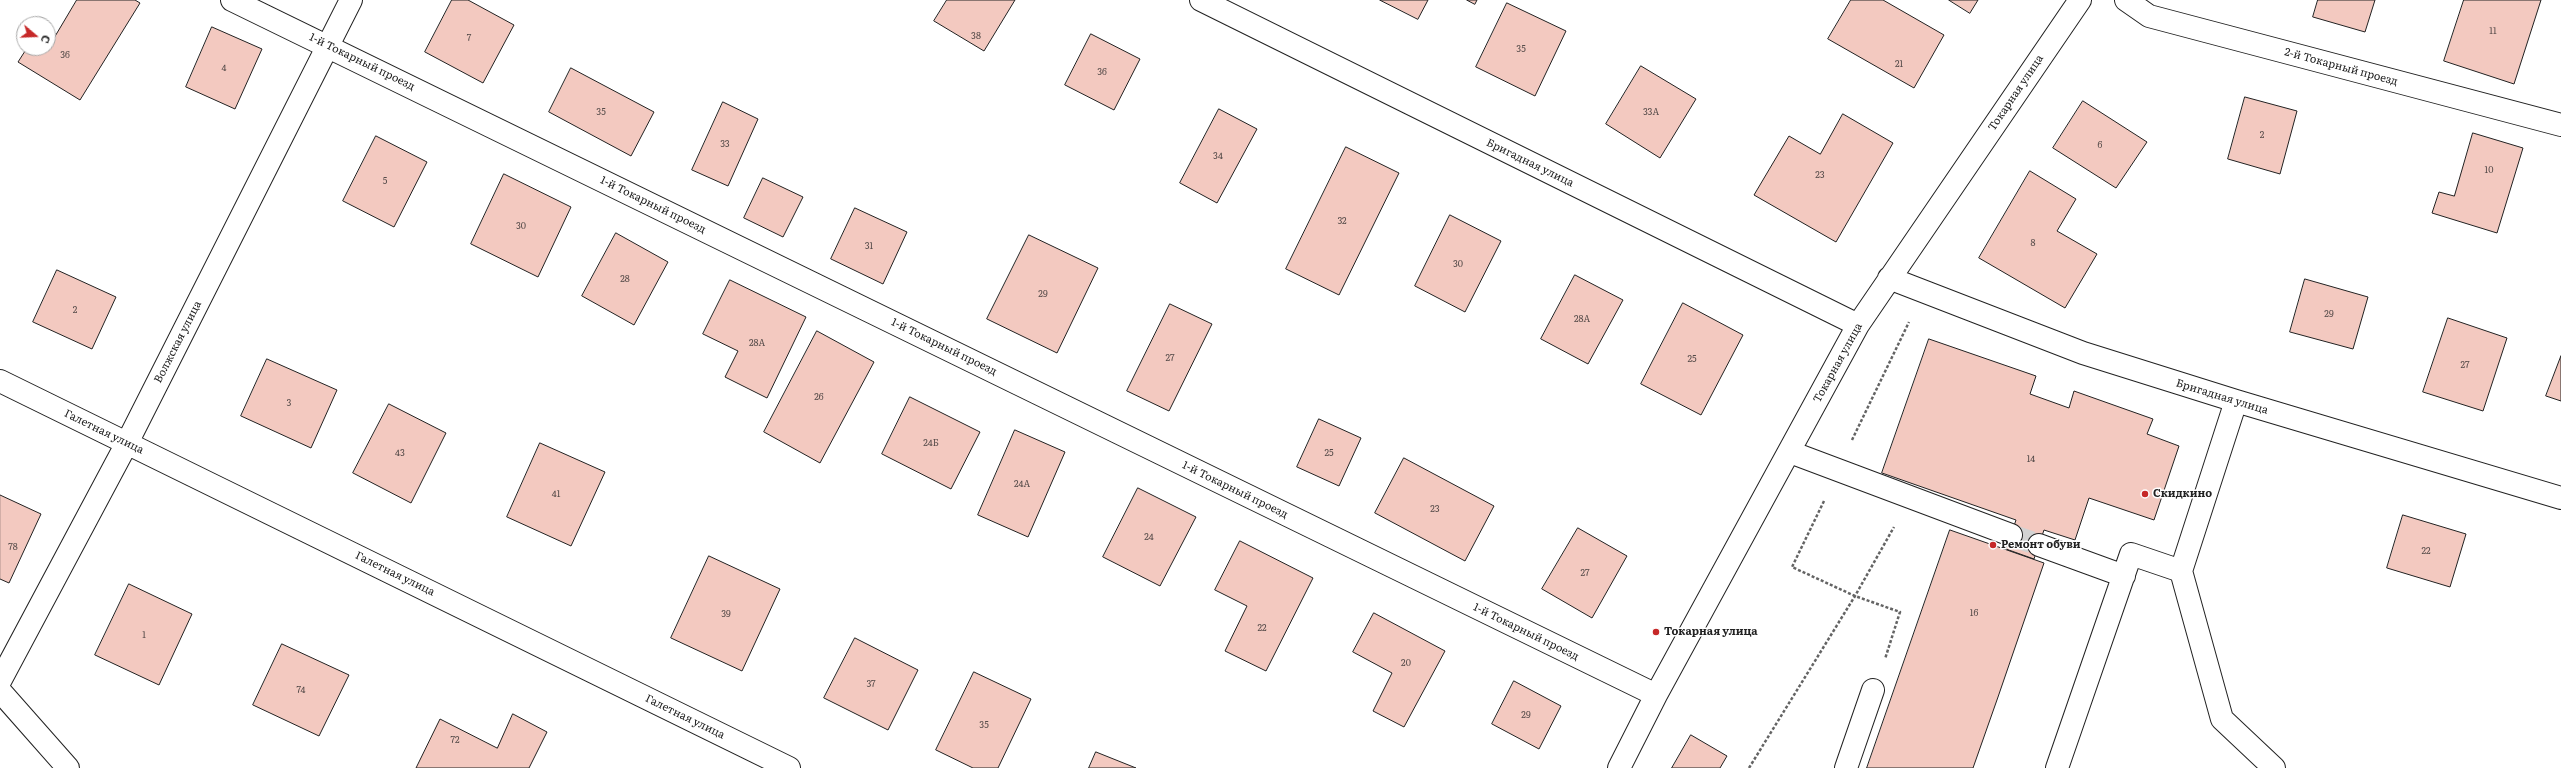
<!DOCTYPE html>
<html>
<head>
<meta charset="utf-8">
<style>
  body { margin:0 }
  #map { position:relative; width:2561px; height:768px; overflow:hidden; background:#fff; font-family:Literata,serif }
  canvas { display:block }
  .north { position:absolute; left:16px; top:16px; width:40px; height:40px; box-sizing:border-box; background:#fff; border:1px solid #a7a7a7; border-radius:50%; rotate:109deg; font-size:11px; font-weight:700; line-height:16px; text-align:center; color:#222 }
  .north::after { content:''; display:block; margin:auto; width:14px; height:18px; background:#c62828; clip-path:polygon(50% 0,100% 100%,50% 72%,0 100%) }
</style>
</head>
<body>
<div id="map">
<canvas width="2561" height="768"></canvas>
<div class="north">С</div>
</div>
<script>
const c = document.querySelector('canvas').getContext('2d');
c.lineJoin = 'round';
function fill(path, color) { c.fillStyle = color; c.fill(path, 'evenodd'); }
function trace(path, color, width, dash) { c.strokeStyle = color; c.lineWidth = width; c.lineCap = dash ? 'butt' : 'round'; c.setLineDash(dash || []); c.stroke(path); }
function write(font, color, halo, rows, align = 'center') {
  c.font = font + ' Literata,serif'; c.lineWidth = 3; c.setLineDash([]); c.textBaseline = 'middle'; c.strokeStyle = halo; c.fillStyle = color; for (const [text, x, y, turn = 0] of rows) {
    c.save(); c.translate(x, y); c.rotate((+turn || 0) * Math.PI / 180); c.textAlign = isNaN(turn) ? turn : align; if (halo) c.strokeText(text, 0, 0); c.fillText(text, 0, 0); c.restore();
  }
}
const building = new Path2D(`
  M77 0H135L140 3 80 100 18 62 27 48H48V36L53 39Z
  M452 0H468L514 25 483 83 425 52Z
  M947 0H1015L984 51 934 21Z
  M1380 0H1428L1418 19Z
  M1467 0H1477L1475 4Z
  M1851 0H1883L1944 35 1914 88 1828 39Z
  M1949 0H1978L1970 13Z
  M2318 0H2375L2365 32 2313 17Z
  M2464 0H2541L2514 84 2444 61Z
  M1507 3 1566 31 1535 96 1476 67Z
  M212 27 262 49 235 109 186 87Z
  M1091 34 1140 59 1114 110 1065 85Z
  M1641 66 1696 99 1660 158 1606 124Z
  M571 68 654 112 631 156 549 112Z
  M2245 97 2297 111 2280 174 2228 159Z
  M2083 101 2147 142 2116 188 2053 148Z
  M723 102 758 119 728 186 692 170Z
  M1219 109 1257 129 1217 203 1180 183Z
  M1843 114 1893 143 1836 242 1754 195 1789 136 1820 154Z
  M2473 133 2523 148 2497 233 2432 213 2439 192 2454 196Z
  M376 136 427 162 394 227 343 201Z
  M1346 147 1399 173 1339 295 1286 269Z
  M2030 171 2076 199 2057 231 2097 254 2065 308 1979 258Z
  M504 174 571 207 538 277 471 244Z
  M763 178 803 197 783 237 744 218Z
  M855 208 907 232 883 284 831 259Z
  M1450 215 1501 241 1465 312 1415 286Z
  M616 233 668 262 634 325 582 296Z
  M1029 235 1098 268 1057 353 987 319Z
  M57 270 116 297 92 349 33 322Z
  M1575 275 1623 300 1588 364 1541 339Z
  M2305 279 2368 297 2353 349 2290 332Z
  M730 280 806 317 767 398 725 377 738 351 703 334Z
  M1683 303 1743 335 1701 415 1641 384Z
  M1170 304 1212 324 1169 411 1127 391Z
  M2448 318 2507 338 2483 411 2423 392Z
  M817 331 874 362 820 463 764 432Z
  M1929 339 2036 376 2030 394 2069 408 2074 391 2153 419 2147 434 2179 446 2154 520 2089 498 2075 540 2044 530 2034 559 2006 549 2016 520 1882 473Z
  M2561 356V401L2546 396Z
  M267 359 337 390 311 448 241 416Z
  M910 397 980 432 951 489 882 454Z
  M389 404 446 433 411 503 353 473Z
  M1319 419 1361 438 1339 486 1297 467Z
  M1015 430 1065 452 1028 537 978 515Z
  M540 443 605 472 571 546 507 517Z
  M1404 458 1494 506 1465 561 1375 513Z
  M1138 488 1196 517 1160 586 1103 557Z
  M0 495 41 514 9 583 0 579Z
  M2403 515 2466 534 2450 587 2387 568Z
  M1578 528 1627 556 1592 618 1542 589Z
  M1950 530 2044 563 1998 697 1973 768H1867Z
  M1240 541 1313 578 1266 671 1225 651 1247 606 1215 590Z
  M709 556 780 589 742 671 671 638Z
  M129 584 192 614 159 685 95 655Z
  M1374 613 1445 651 1404 727 1373 711 1392 673 1353 652Z
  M855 638 918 670 888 730 824 698Z
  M282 644 349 675 319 736 253 705Z
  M974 672 1031 699 998 768H973L936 750Z
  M1514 681 1561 706 1539 749 1492 724Z
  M513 714 547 732 529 768H416L440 719 497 748Z
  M1691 735 1727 756 1720 768H1672Z
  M1096 752 1136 768H1089Z`);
fill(building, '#f3c9c0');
trace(building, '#222', 1);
trace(new Path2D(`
  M2011 535 2039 545`), '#d3d3d3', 22, [22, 11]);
const minor = new Path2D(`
  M232 0 1656 695
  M1201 0 1858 325
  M2126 0 2149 16 2561 125
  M1889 278 2083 353 2236 401 2561 498
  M0 381 789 768
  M1790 452 2011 535
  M2039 545 2124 576
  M2181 571 2222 719 2274 768
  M0 681 127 443 351 0
  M0 691 68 768
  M1619 768 1656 695 1858 325 2080 0
  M1846 768 1873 690
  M2057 768 2131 554 2181 571 2236 401`);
trace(minor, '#222', 24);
trace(new Path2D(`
  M1852 440 1909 322
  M1824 501 1792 567 1855 596 1900 612 1885 659
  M1749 768 1855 596 1894 527`), '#646464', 2.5, [3, 2]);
trace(minor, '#fff', 22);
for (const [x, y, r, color] of [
  [2145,494,4,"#c62828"],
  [1993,545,4,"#c62828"],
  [1656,632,4,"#c62828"]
]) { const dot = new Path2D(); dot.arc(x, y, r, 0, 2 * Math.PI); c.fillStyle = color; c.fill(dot); trace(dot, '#fff', 1.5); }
write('9px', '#564c4a', null, [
  ["11",2493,31],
  ["38",976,36],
  ["7",469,38],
  ["35",1521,49],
  ["36",65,55],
  ["21",1899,64],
  ["4",224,68],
  ["36",1102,72],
  ["35",601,112],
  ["33А",1651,112],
  ["2",2262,135],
  ["33",725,144],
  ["6",2100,145],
  ["34",1218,156],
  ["10",2489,170],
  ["23",1820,175],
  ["5",385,181],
  ["32",1342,221],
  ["30",521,226],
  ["8",2033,243],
  ["31",869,246],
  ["30",1458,264],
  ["28",625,279],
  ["29",1043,294],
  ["2",75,310],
  ["29",2329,314],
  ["28А",1582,319],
  ["28А",757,343],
  ["27",1170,358],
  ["25",1692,359],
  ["27",2465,365],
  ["26",819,397],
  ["3",289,403],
  ["24Б",931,443],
  ["43",400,453],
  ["25",1329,453],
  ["14",2031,459],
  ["24А",1022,484],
  ["41",556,494],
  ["23",1435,509],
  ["24",1149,537],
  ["78",13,547],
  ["22",2426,551],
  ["27",1585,573],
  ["16",1974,613],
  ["39",726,614],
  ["22",1262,628],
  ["1",144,635],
  ["20",1406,663],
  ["37",871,684],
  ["74",301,690],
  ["29",1526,715],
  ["35",984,725],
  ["72",455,740]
]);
write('11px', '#222', '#fff', [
  ["1-й Токарный проезд",362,62,26],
  ["2-й Токарный проезд",2341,67,15],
  ["Токарная улица",2016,93,-56],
  ["Бригадная улица",1530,163,26],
  ["1-й Токарный проезд",653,205,26],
  ["Волжская улица",178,342,-63],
  ["1-й Токарный проезд",944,347,26],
  ["Токарная улица",1838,363,-61],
  ["Бригадная улица",2222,397,17],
  ["Галетная улица",104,432,26],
  ["1-й Токарный проезд",1235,490,26],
  ["Галетная улица",395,574,26],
  ["1-й Токарный проезд",1526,632,26],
  ["Галетная улица",685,717,26]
]);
write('bold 11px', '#222', '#fff', [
  ["Скидкино",2153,494],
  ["Ремонт обуви",2001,545],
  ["Токарная улица",1664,632]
], 'left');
</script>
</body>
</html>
